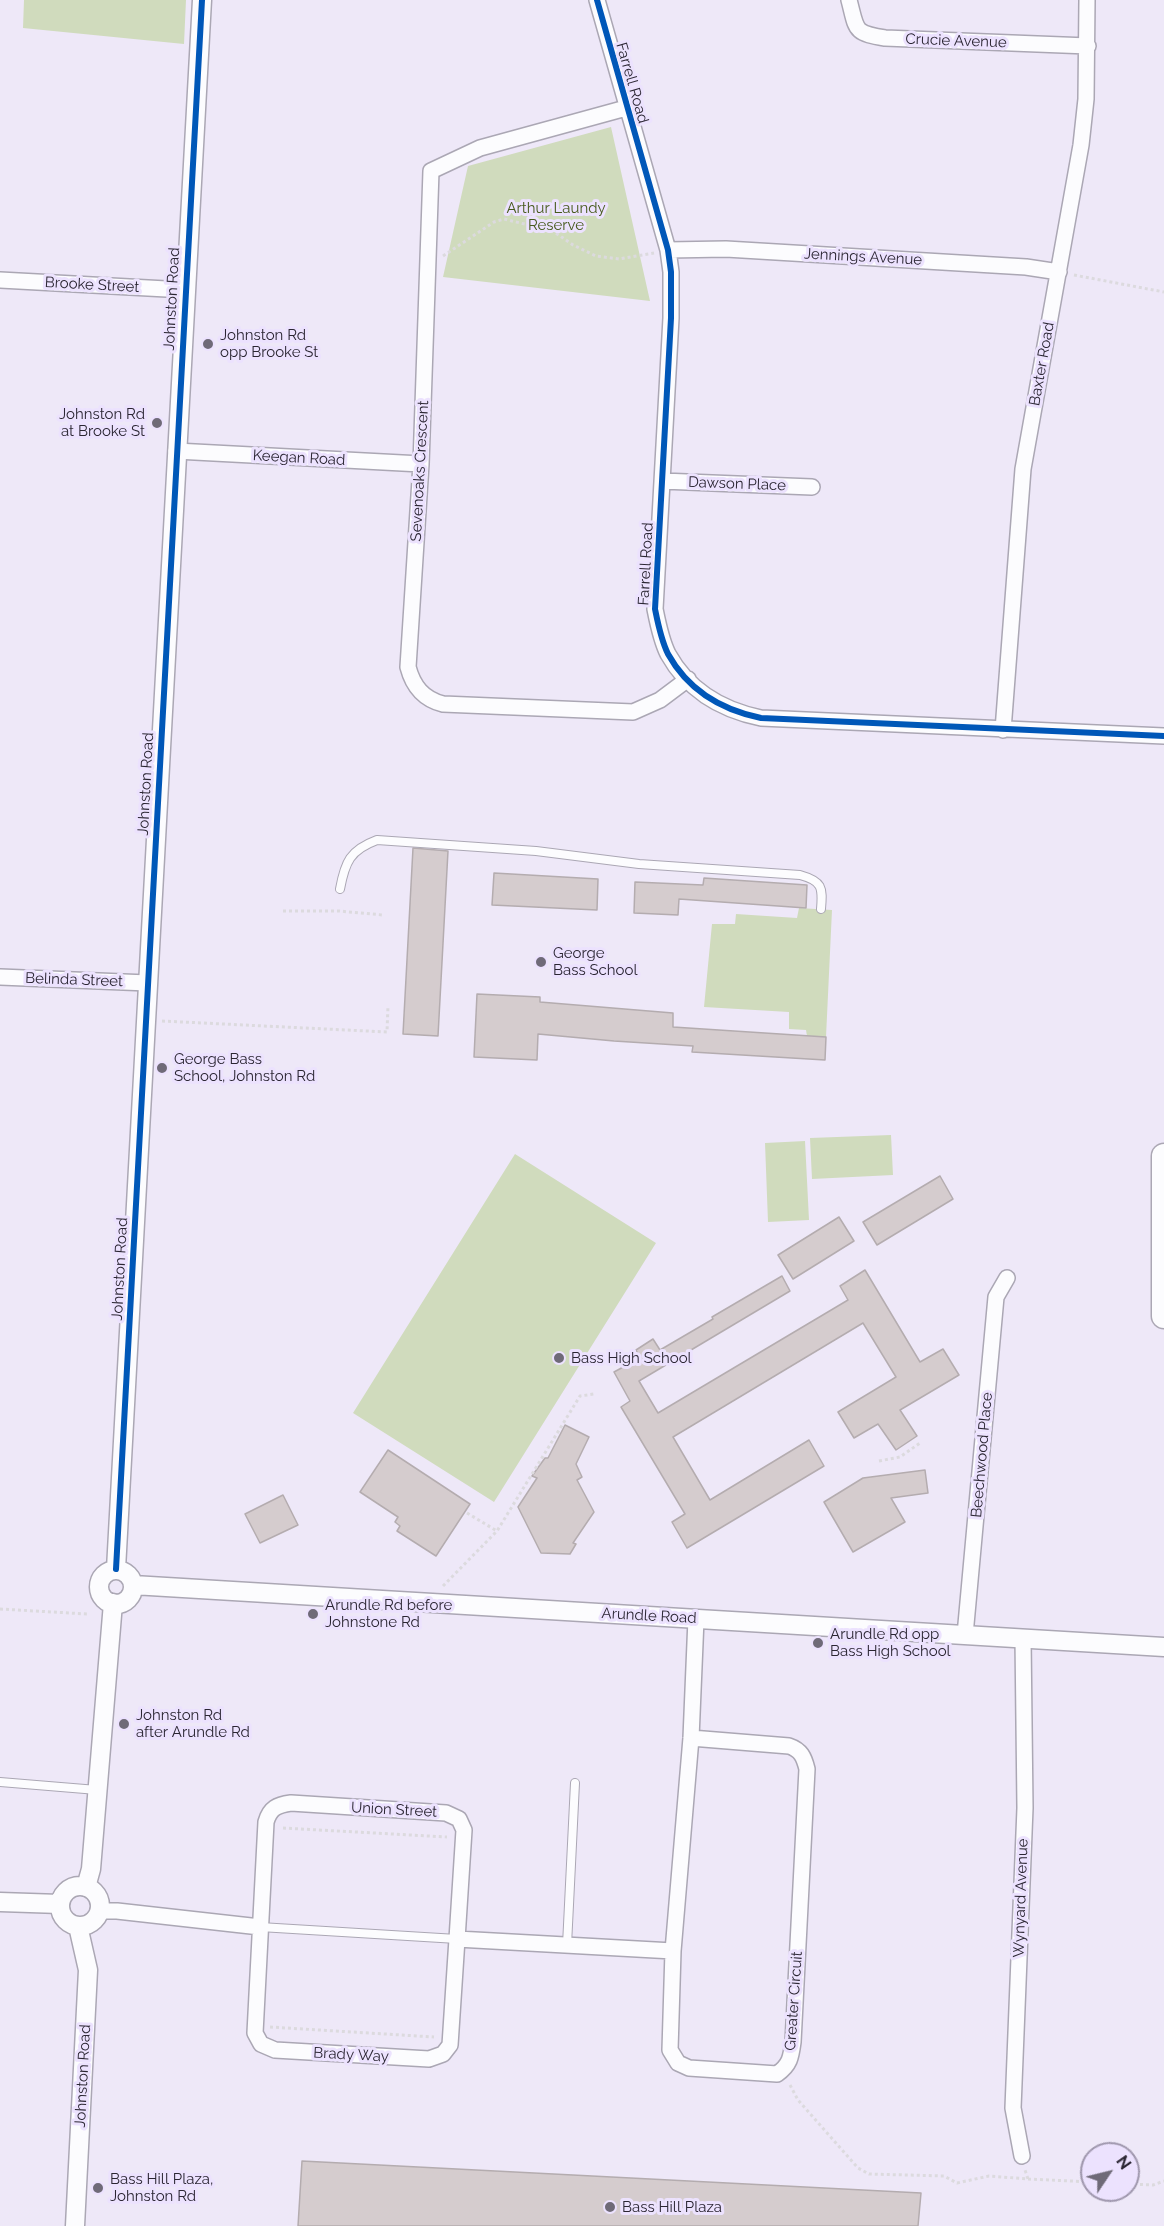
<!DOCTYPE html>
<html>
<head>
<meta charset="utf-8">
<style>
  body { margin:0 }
  #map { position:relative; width:1164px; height:2226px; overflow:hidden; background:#eee8f8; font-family:Raleway,sans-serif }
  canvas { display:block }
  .north { position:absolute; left:1080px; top:2142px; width:60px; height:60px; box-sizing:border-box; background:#ece2fe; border:2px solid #9f97ad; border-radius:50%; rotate:55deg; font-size:16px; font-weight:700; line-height:24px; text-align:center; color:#2b2633 }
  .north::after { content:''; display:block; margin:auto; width:21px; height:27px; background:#6f6a78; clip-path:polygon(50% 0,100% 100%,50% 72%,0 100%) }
</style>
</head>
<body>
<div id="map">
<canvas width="1164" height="2226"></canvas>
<div class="north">N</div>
</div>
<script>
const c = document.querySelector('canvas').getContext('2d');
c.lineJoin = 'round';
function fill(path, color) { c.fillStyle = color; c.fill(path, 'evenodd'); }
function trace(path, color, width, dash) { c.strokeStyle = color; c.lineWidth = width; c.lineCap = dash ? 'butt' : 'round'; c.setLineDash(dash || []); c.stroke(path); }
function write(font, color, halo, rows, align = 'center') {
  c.font = font + ' Raleway,sans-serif'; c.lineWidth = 6; c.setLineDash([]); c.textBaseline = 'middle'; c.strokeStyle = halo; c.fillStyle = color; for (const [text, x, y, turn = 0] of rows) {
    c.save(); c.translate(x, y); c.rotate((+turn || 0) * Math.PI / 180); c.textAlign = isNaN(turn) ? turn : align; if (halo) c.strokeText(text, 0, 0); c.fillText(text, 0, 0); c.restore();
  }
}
fill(new Path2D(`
  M24 0H186L184 44 23 28Z
  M611 127 650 301 443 277 468 166Z
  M799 908 832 910 826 1037 807 1036 806 1030 789 1029V1012L704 1007 712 924H735L736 914 797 918Z
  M891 1135 893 1175 812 1179 810 1138Z
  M805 1141 809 1220 768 1222 765 1143Z
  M515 1154 656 1243 494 1502 353 1413Z`), '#d0dbbd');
const building = new Path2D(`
  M413 848 448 851 438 1036 403 1034Z
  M494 873 598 879 597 910 492 905Z
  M704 878 807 885 806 908 679 899 678 915 634 913 635 882 703 885Z
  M477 994 540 997V1002L673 1013V1027L826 1037 825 1060 692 1052 693 1046 614 1041 538 1034 537 1060 474 1057Z
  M940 1176 953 1199 877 1245 863 1222Z
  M839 1217 854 1241 793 1279 778 1255Z
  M865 1270 920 1362 943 1349 959 1375 900 1410 917 1436 896 1450 878 1424 854 1438 838 1412 896 1377 863 1323 673 1437 710 1500 809 1440 824 1466 687 1548 672 1522 685 1514 621 1407 630 1401 614 1372 640 1358 636 1350 653 1339 660 1350 713 1319 712 1317 782 1276 790 1291 639 1381 658 1413 848 1300 840 1286Z
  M565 1425 589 1437 576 1464 582 1477 577 1480 594 1512 573 1543 576 1544 570 1554 541 1553 518 1507 537 1478 532 1476 545 1458H548Z
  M388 1450 470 1504 436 1556 397 1531 400 1526 395 1522 398 1517 360 1492Z
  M925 1470 928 1493 891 1498 905 1522 853 1552 824 1502 863 1478Z
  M283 1495 298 1525 260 1543 245 1514Z
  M302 2161 921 2193 918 2226H298Z`);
fill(building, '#d5ccce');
trace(building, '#b4acaf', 1.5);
const service = new Path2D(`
  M340 889C345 862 350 850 377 840L536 851 639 864 800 875C822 881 823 887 821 909
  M0 1782 97 1790
  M260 1927 457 1939
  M567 1945 575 1783`);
const minor = new Path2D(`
  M597 0 668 250 671 272V318L655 609C658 624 661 640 668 654 688 690 722 710 761 718L1164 736
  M849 0C857 30 853 33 885 38L1088 46
  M626 108 480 148 431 171 421 464 408 667C413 686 423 699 443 704L633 712 660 700 688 679
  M668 250 726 249 1026 267 1059 272
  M0 280 185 290
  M176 451 421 464
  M662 481 812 487
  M1003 730 1023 469 1081 145 1086 99 1087 0
  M0 977 148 983
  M965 1635 996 1297 1007 1278
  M691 1738 789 1746C801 1750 804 1757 807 1769L793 2042C791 2057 790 2065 777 2074L689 2068 678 2063 670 2050 673 1951 691 1738 696 1619
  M99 1911H117L260 1927
  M457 1939 450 2045 443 2054 429 2059 275 2050 261 2044 255 2033 266 1822C270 1808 277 1805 291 1803L446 1813 459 1819 464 1830 457 1939 673 1951
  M1022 2156 1013 2108 1025 1808 1023 1638`);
const tertiary = new Path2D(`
  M116 1569 202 0
  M99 1587a17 17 0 1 1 34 0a17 17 0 1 1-34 0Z
  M133 1585 1164 1647
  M60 1906a20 20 0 1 1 40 0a20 20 0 1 1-40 0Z
  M86 1887 91 1869 113 1603
  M0 1902 60 1904
  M75 2226 88 1970 78 1926`);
const trunk = new Path2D(`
  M1164 1156V1316`);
trace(service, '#aba7b4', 10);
trace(minor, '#aba7b4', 18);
trace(tertiary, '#aba7b4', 21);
trace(trunk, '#aba7b4', 27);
trace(new Path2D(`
  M443 256 494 222 504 219 553 231 573 245 596 256 619 259 654 253
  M1074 275 1164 292
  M283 911H339L383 915
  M162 1021 387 1032 388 1006
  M879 1461 900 1457 920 1443
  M467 1513 497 1531
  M443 1586 497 1531 580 1396 594 1394
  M0 1609 87 1614
  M283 1828 447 1837
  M270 2027 434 2037
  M790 2085 798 2100 858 2168 869 2174 944 2176 957 2183 989 2176 1028 2179 1025 2170
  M1028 2179 1092 2182
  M1128 2184 1153 2185 1164 2181`), '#dcdade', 3, [3, 3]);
trace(service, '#fcfcfe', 8);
trace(minor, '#fcfcfe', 15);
trace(tertiary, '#fcfcfe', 18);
trace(trunk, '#fcfcfe', 24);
trace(new Path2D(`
  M597 0 668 250 671 272V318L655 609C658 624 661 640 668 654 688 690 722 710 761 718L1164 736
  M116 1569 202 0`), '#0057b8', 6);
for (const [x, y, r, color] of [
  [208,344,6,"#6f6a78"],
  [157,423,6,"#6f6a78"],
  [541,962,6,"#6f6a78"],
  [162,1068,6,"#6f6a78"],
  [559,1358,6,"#6f6a78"],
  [313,1614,6,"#6f6a78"],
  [818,1643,6,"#6f6a78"],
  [124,1724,6,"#6f6a78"],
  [98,2188,6,"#6f6a78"],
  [610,2207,6,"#6f6a78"]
]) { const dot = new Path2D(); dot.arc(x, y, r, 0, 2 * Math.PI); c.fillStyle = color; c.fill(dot); trace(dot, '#ece2fe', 2); }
write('15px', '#2b2633', '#ece2fe', [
  ["Crucie Avenue",956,41,2],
  ["Farrell Road",632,83,74],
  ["Jennings Avenue",863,257,3],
  ["Brooke Street",92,285,3],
  ["Johnston Road",172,299,-87],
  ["Baxter Road",1042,364,-80],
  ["Keegan Road",299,458,3],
  ["Sevenoaks Crescent",420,471,-87],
  ["Dawson Place",737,484,2],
  ["Farrell Road",646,564,-87],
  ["Johnston Road",146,784,-87],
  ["Belinda Street",74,980,2],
  ["Johnston Road",120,1269,-87],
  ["Beechwood Place",982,1455,-85],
  ["Arundle Road",649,1616,3],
  ["Union Street",394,1810,3],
  ["Wynyard Avenue",1021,1898,-88],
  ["Greater Circuit",794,2001,-86],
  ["Brady Way",351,2055,3],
  ["Johnston Road",83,2076,-87]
]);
write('15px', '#465a1c', '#ece2fe', [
  ["Arthur Laundy",556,208],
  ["Reserve",556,225]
]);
write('15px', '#2b2633', '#ece2fe', [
  ["Johnston Rd",220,335],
  ["opp Brooke St",220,352],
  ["Johnston Rd",145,414,"right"],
  ["at Brooke St",145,431,"right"],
  ["George",553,953],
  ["Bass School",553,970],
  ["George Bass",174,1059],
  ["School, Johnston Rd",174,1076],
  ["Bass High School",571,1358],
  ["Arundle Rd before",325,1605],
  ["Johnstone Rd",325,1622],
  ["Arundle Rd opp",830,1634],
  ["Bass High School",830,1651],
  ["Johnston Rd",136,1715],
  ["after Arundle Rd",136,1732],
  ["Bass Hill Plaza,",110,2179],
  ["Johnston Rd",110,2196],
  ["Bass Hill Plaza",622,2207]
], 'left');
</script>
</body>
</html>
